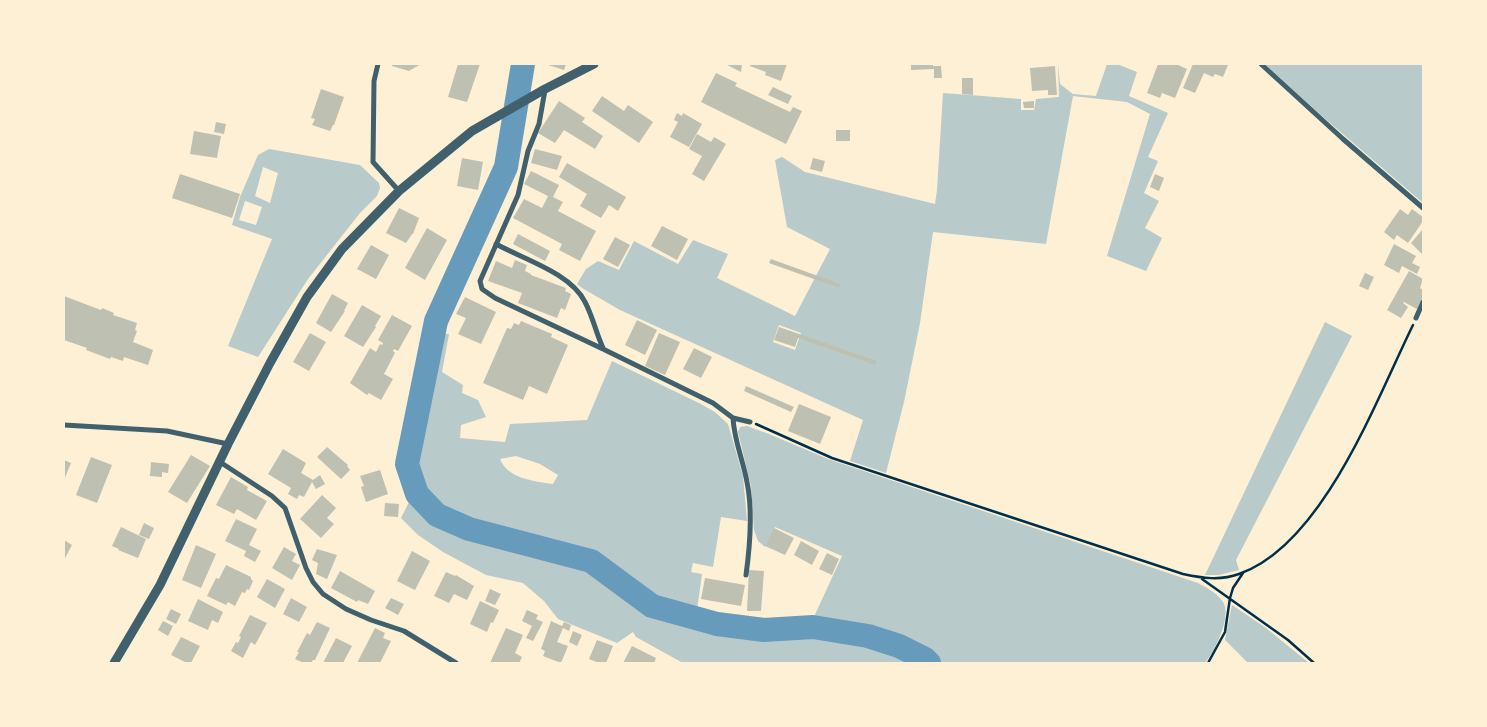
<!DOCTYPE html>
<html>
<head>
<meta charset="utf-8">
<style>
  body { margin:0 }
  #map { position:relative; width:1487px; height:727px; overflow:hidden; background:#fdf0d5; font-family:Poppins,sans-serif }
  canvas { display:block }
  .frame { position:absolute; inset:0; border:65px solid #fdf0d5; pointer-events:none }
</style>
</head>
<body>
<div id="map">
<canvas width="1487" height="727"></canvas>
<div class="frame"></div>
</div>
<script>
const c = document.querySelector('canvas').getContext('2d');
c.lineJoin = 'round';
function fill(path, color) { c.fillStyle = color; c.fill(path, 'evenodd'); }
function trace(path, color, width, dash) { c.strokeStyle = color; c.lineWidth = width; c.lineCap = dash ? 'butt' : 'round'; c.setLineDash(dash || []); c.stroke(path); }
fill(new Path2D(`
  M1058 64 1060 84 1073 94 1096 96 1107 64H1117L1137 72 1129 96 1168 113 1148 157 1158 161 1144 193 1159 201 1145 228 1162 238 1146 271 1107 256 1150 114 1127 102 1073 96 1046 244 933 232 920 323 904 402 886 473 850 461 863 420 620 310 582 288 577 284 586 269 598 261 619 270 634 241 678 264 693 240 728 254 717 278 795 316 830 249 787 227 775 160 782 157 805 172 935 204 937 190 943 93 1021 99V110H1034L1036 99 1059 97ZM779 325 801 333 795 350 773 342Z
  M1265 64H1423V203L1315 110Z
  M269 149 360 165 379 183 380 188 377 196 360 213 308 279 258 357 228 346 272 239 232 225 240 197 258 155ZM263 167 278 173 270 203 255 196ZM245 201 262 207 256 225 239 220Z
  M1325 322 1352 336 1236 560 1239 570 1219 575H1205Z
  M444 334H449L442 372 463 385 462 393 478 400 486 417 461 425 460 438 505 442 510 424 587 420 612 361 699 403 715 412 728 424 743 476 747 521 721 517 713 567 693 563 691 572 702 574 697 610 646 595 608 567 578 552 486 529 440 510 427 499 419 479 415 464 416 445 429 385ZM516 456 540 464 558 475 553 484C534 481 508 479 500 459Z
  M747 426 769 434 828 459 1198 583C1207 588 1217 593 1223 602 1232 616 1215 651 1205 663H940C928 656 916 647 903 641 875 629 843 621 812 621L842 556 775 527 765 547 758 541 754 530 751 486 738 432 740 427Z
  M411 498 422 509 448 525 470 534 499 540 539 553 590 566 605 574 624 593 647 610 678 621 750 635 823 632 877 648H889L912 658 919 663H683L636 637 633 632 617 643 558 619 544 601 523 583 486 575 443 552 418 535 401 518Z
  M1232 605 1266 628 1309 663H1248L1225 640Z`), '#b9caca');
trace(new Path2D(`
  M523 64 506 167 436 321 407 464 417 494 437 515 469 529 591 561 652 606 717 624 764 630 813 627 868 636 899 646 925 659 929 663`), '#669bbc', 24);
fill(new Path2D(`
  M392 64H421L409 71 392 66Z
  M458 64H480L467 102 448 97Z
  M545 64H566L564 70Z
  M725 64H742L741 72Z
  M750 64H787L781 81 765 75 766 72 750 66Z
  M911 64H933V66H941L942 78H934V69L911 70Z
  M1158 64H1176L1187 69 1175 98 1162 93 1160 98 1147 93Z
  M1193 64H1225L1228 65 1223 77 1215 74 1213 77 1204 73 1195 93 1183 88Z
  M1055 66 1057 95H1048V90L1032 91 1030 68Z
  M716 73 737 83 735 86 790 112 793 107 802 111 786 144 701 102Z
  M962 78H973V95L962 94Z
  M773 87 792 96 788 104 768 95Z
  M321 89 344 97 334 125H333L330 131 312 125 315 119 311 118Z
  M602 96 624 111 628 105 653 122 639 143 592 111Z
  M559 101 585 118 582 122 603 136 595 149 564 130 555 143 538 133Z
  M1034 101V108H1024L1023 102Z
  M677 113 682 116 683 113 702 124 689 147 670 137 678 122 674 120Z
  M216 122 226 124 224 134 214 132Z
  M836 130H850V141H836Z
  M194 131 221 136 217 158 190 154Z
  M697 134 711 142 714 137 726 144 704 181 692 174 702 156 689 149Z
  M535 149 562 156 557 170 531 163Z
  M462 158 483 162 478 190 457 186Z
  M813 158 825 161 822 172 810 169Z
  M567 163 626 197 618 211 609 205 601 218 580 206 587 194 559 177Z
  M531 171 559 185 553 197 563 202 558 211 596 231 580 261 559 250 562 244 513 218 524 199 542 208 548 196 524 184Z
  M180 174 240 194 232 218 172 198Z
  M1155 174 1164 178 1159 191 1150 187Z
  M399 208 419 218 413 234H412L406 243 386 233Z
  M1400 209 1408 215 1412 209 1423 217V221L1408 243 1397 235 1394 240 1384 232Z
  M662 226 688 239 677 260 651 246Z
  M427 228 447 240 425 280 405 268Z
  M1423 229V255L1411 243Z
  M518 234 550 251 545 261 513 244Z
  M615 237 630 245 618 267 603 259Z
  M1394 244 1416 256 1412 263 1420 267 1417 274 1402 266 1399 273 1384 265Z
  M371 245 389 255 376 279 357 269Z
  M771 259 840 284 839 288 769 263Z
  M515 260 527 265 525 271 531 274V275L566 288 565 291 571 294 565 310 561 308 557 318 518 303 522 293 488 281 496 261 512 268Z
  M1409 271 1423 279 1420 288 1423 290V297L1417 309 1404 302 1403 303 1408 307 1401 318 1387 310Z
  M1365 273 1374 277 1368 290 1359 286Z
  M332 294 348 303 344 311H345L331 332 316 323Z
  M64 296 101 310 102 308 114 313 113 315 137 323 135 330 137 331 133 342 153 350 148 365 124 357 123 361 111 357 110 359 86 350 87 348 64 340Z
  M465 297 496 312 481 344 458 334 466 318 456 314Z
  M362 305 381 316 375 326 376 327 363 347 344 336Z
  M392 315 412 326 398 351 394 349 393 351 395 353 384 374 393 379 381 400 369 393 367 395 350 383 370 348 376 352 380 344 382 345 383 343 378 340Z
  M637 320 657 330 645 355 625 345Z
  M521 321 552 334 551 337 568 345 547 394 529 386 523 400 483 383 507 328 511 329 514 323 519 325Z
  M779 327 877 361 875 365 798 338 795 347 774 340Z
  M310 333 326 342 309 371 293 362Z
  M659 333 680 342 665 375 645 366Z
  M694 348 712 357 701 378 683 369Z
  M746 386 794 407 791 412 744 391Z
  M799 404 831 417 820 444 788 431Z
  M327 447 348 465 347 466 350 470 341 479 317 457Z
  M283 449 306 463 301 473 313 480 320 475 325 484 316 489 312 482 304 497 299 495 297 499 288 494 291 488 268 474Z
  M191 455 210 466 187 503 168 492Z
  M91 457 112 465 97 503 76 495Z
  M64 460 71 463 64 480Z
  M151 462 169 464 168 473 162 472V477L150 476Z
  M380 470 388 494 366 502 361 487 364 486 360 476Z
  M231 477 248 487 247 490 267 501 256 520 237 509 234 514 216 505Z
  M322 495 336 508 327 518 334 524 321 538 300 519Z
  M385 503 399 504 398 517 384 516Z
  M236 519 257 529 249 545 261 551 255 562 244 556 246 551 225 541Z
  M144 523 154 528 149 539 139 535Z
  M121 527 146 539 138 558 118 550 119 549 112 546Z
  M774 528 794 538 785 555 765 546Z
  M64 540 72 545 64 560Z
  M801 541 819 551 812 565 794 555Z
  M196 545 216 554 201 588 182 580Z
  M284 547 296 554 292 561 300 565 292 580 272 568Z
  M317 549 337 555 327 579 316 574 318 563 312 560Z
  M412 551 430 561 415 590 397 581Z
  M827 553 839 559 832 575 819 569Z
  M226 565 251 577V579L253 581 249 590 247 589 245 593 242 592 235 606 228 602 226 605 207 596 216 578 219 579Z
  M749 570 764 571 761 611H747Z
  M340 571 375 591 368 604 358 600 357 602 331 588Z
  M446 572 455 576 456 575 474 586 467 600 454 594 449 603 434 596Z
  M705 578 745 585 741 606 701 599Z
  M267 579 285 589 275 608 257 597Z
  M490 589 501 594 495 605 485 601Z
  M291 598 307 607 299 622 283 614Z
  M391 598 404 604 398 615 385 608Z
  M198 599 223 612 218 623 212 620 208 630 188 621Z
  M480 601 499 610 493 623 491 622 487 632 470 624Z
  M171 609 181 614 176 624 166 619Z
  M527 610 538 615 536 619 543 622 533 641 526 638 532 626 522 621Z
  M250 615 267 623 255 645 251 642 243 658 231 651 236 642 238 643 241 637 239 636Z
  M163 621 173 626 168 636 158 630Z
  M551 621 562 626 564 622 571 625 569 631 563 628 557 642 568 646 561 663 543 656 545 651 541 649Z
  M317 622 330 628 315 660H313L311 663H304L295 659 299 652H297L307 633 310 635Z
  M375 628 385 633 383 638 391 641 380 663H357Z
  M506 628 523 635 515 653 522 657 519 663H490Z
  M573 631 582 635 577 646 569 642Z
  M181 637 200 646 191 663H187L171 655Z
  M336 638 352 646 343 663H323Z
  M597 640 613 646 606 663H599L589 659Z
  M632 646 656 658 654 663H623Z`), '#bec0b2');
trace(new Path2D(`
  M756 424 832 458 1183 574C1202 578 1220 581 1239 574 1323 545 1376 400 1413 325
  M1202 579 1288 640 1314 663
  M1208 663 1225 632 1230 598 1233 588 1243 573`), '#003049', 2.5);
trace(new Path2D(`
  M378 64 374 81 373 162 399 191
  M1261 64 1343 139 1423 208
  M545 90 539 124 528 151 518 195 480 281 482 289 495 298 603 349 713 403 733 418 750 422
  M496 244C523 259 571 273 585 302 593 317 596 333 603 348
  M1416 318 1423 302
  M733 418C734 440 743 460 747 482 753 511 750 546 746 575
  M64 425 167 431 228 444
  M220 462 272 496 285 508 306 568 313 582 323 594 346 609 371 620 404 631 456 663`), '#3f606c', 5);
trace(new Path2D(`
  M114 663 160 585 228 444 270 363 307 297 342 249 399 191 472 131 545 89 594 64`), '#3f606c', 9);
</script>
</body>
</html>
